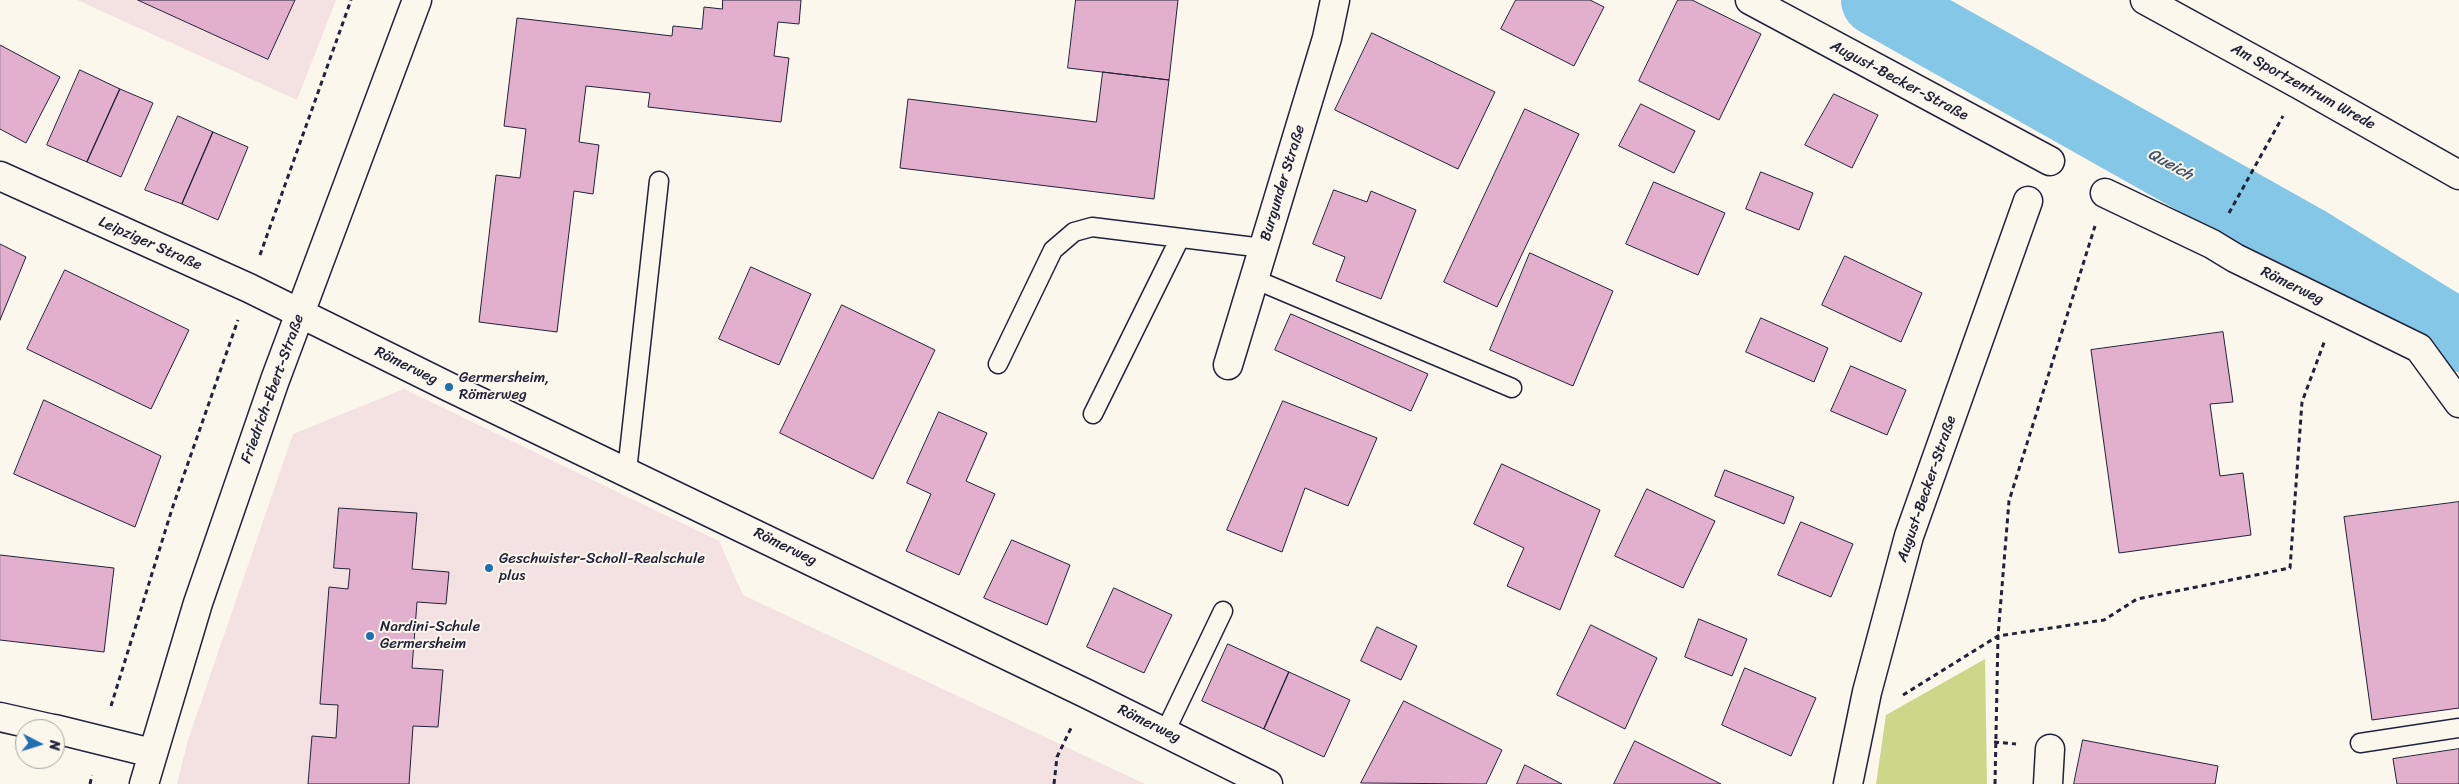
<!DOCTYPE html>
<html>
<head>
<meta charset="utf-8">
<style>
  body { margin:0 }
  #map { position:relative; width:2459px; height:784px; overflow:hidden; background:#fbf7ec; font-family:Sriracha,sans-serif }
  canvas { display:block }
  .north { position:absolute; left:15px; top:719px; width:50px; height:50px; box-sizing:border-box; background:#fbf7ec; border:1px solid #a4a2a5; border-radius:50%; rotate:95deg; font-size:14px; font-weight:700; line-height:20px; text-align:center; color:#22223b }
  .north::after { content:''; display:block; margin:auto; width:18px; height:22px; background:#1f6fb2; clip-path:polygon(50% 0,100% 100%,50% 72%,0 100%) }
</style>
</head>
<body>
<div id="map">
<canvas width="2459" height="784"></canvas>
<div class="north">N</div>
</div>
<script>
const c = document.querySelector('canvas').getContext('2d');
c.lineJoin = 'round';
function fill(path, color) { c.fillStyle = color; c.fill(path, 'evenodd'); }
function trace(path, color, width, dash) { c.strokeStyle = color; c.lineWidth = width; c.lineCap = dash ? 'butt' : 'round'; c.setLineDash(dash || []); c.stroke(path); }
function write(font, color, halo, rows, align = 'center') {
  c.font = font + ' Sriracha,sans-serif'; c.lineWidth = 4; c.setLineDash([]); c.textBaseline = 'middle'; c.strokeStyle = halo; c.fillStyle = color; for (const [text, x, y, turn = 0] of rows) {
    c.save(); c.translate(x, y); c.rotate((+turn || 0) * Math.PI / 180); c.textAlign = isNaN(turn) ? turn : align; if (halo) c.strokeText(text, 0, 0); c.fillText(text, 0, 0); c.restore();
  }
}
fill(new Path2D(`
  M77 0H336L297 100Z
  M404 389 719 541 743 595 1145 784H177L188 740 293 434Z`), '#f4e2e3');
fill(new Path2D(`
  M1985 659 1987 784H1876L1886 715Z`), '#ccd78a');
trace(new Path2D(`
  M1877 0 2305 241 2459 336`), '#85c7e6', 72);
const building = new Path2D(`
  M138 0H295L268 59Z
  M723 0H801L799 24 778 22 774 56 789 58 781 122 648 107 650 93 586 86 579 142 599 145 593 194 574 191 557 332 479 322 496 175 520 178 526 129 504 126 517 18 672 36 673 26 702 29 704 7 722 9Z
  M1076 0H1178L1169 80 1068 68Z
  M1516 0H1590L1604 7 1574 66 1501 29Z
  M1678 0H1692L1761 34 1719 120 1639 81Z
  M1372 33 1495 92 1458 169 1335 110Z
  M0 45 60 77 26 143 0 129Z
  M80 70 120 89 87 162 47 145Z
  M1103 72 1169 80 1154 199 900 168 908 99 1096 122Z
  M120 89 153 103 121 177 87 162Z
  M1834 94 1878 115 1852 168 1805 145Z
  M1641 104 1695 131 1674 173 1619 146Z
  M1525 109 1579 134 1497 307 1444 282Z
  M178 116 213 132 182 204 145 190Z
  M213 132 248 147 218 220 182 204Z
  M1761 172 1813 193 1799 230 1746 209Z
  M1654 182 1725 213 1698 275 1626 244Z
  M1334 190 1367 202 1371 191 1416 210 1381 299 1336 281 1345 257 1313 244Z
  M0 244 26 257 0 320Z
  M1530 253 1613 291 1573 386 1490 350Z
  M1845 256 1922 293 1901 342 1822 305Z
  M751 267 811 294 779 365 719 339Z
  M65 270 189 330 151 409 27 349Z
  M842 305 935 350 873 479 780 433Z
  M1291 314 1428 374 1411 411 1275 350Z
  M1761 318 1828 348 1814 382 1746 352Z
  M2223 332 2233 402 2210 404 2220 476 2243 473 2251 535 2119 553 2091 350Z
  M1851 366 1906 390 1887 435 1831 411Z
  M44 400 161 456 135 527 14 474Z
  M1283 401 1377 438 1348 506 1305 488 1282 552 1227 530Z
  M939 412 987 433 966 481 995 494 959 575 906 551 931 494 907 483Z
  M1502 464 1600 510 1560 610 1507 586 1524 548 1474 524Z
  M1725 470 1794 497 1784 524 1715 496Z
  M1647 489 1715 521 1683 588 1615 556Z
  M2459 502V708L2372 720 2344 517Z
  M339 508 417 513 412 569 449 572 446 604 417 602 412 668 443 670 438 727 413 726 409 784H308L312 736 336 738 338 705 320 704 329 587 348 589 350 569 334 568Z
  M1801 522 1853 544 1831 597 1778 575Z
  M1012 540 1070 565 1047 625 984 598Z
  M0 555 114 568 104 652 0 640Z
  M1114 588 1172 615 1144 673 1087 647Z
  M1699 619 1747 639 1732 676 1685 657Z
  M1591 625 1657 658 1625 729 1557 695Z
  M1377 627 1417 646 1401 680 1361 661Z
  M1228 644 1289 672 1264 729 1202 701Z
  M1745 668 1816 698 1791 756 1722 725Z
  M1289 672 1350 700 1324 757 1264 729Z
  M1404 701 1502 750 1486 784 1361 783Z
  M2083 740 2218 766 2215 784H2074Z
  M1635 741 1721 784H1614Z
  M2459 749V784H2397L2393 759Z
  M1525 765 1562 784H1517Z`);
fill(building, '#e2b0cd');
trace(building, '#22223b', 1);
const lane = new Path2D(`
  M1254 279 1512 388
  M998 364 1053 250 1074 232 1092 227 1263 248
  M1093 414 1180 238
  M627 471 659 181
  M1165 732 1223 611
  M2360 743 2459 728`);
const street = new Path2D(`
  M1750 0 2050 161
  M2145 0 2300 85 2459 175
  M0 176 249 288 449 387 1087 694 1268 784
  M2105 193 2212 244 2235 258 2419 348 2459 403
  M1228 365 1327 38 1335 0
  M0 717 53 729
  M55 729 152 753
  M144 784 198 603 275 380 417 0
  M1848 784 1867 692 1909 536 2028 201
  M2048 784 2050 749`);
trace(lane, '#22223b', 21);
trace(street, '#22223b', 31);
trace(new Path2D(`
  M2229 213 2283 116
  M260 255 351 0
  M1903 695 1998 636 2104 620 2137 599 2290 568 2302 402 2325 340
  M111 706 172 509 238 320
  M1994 742 2016 744
  M90 784 92 775
  M1054 784 1057 757 1072 726
  M1995 784 1998 636 2009 501 2095 226`), '#22223b', 3, [5, 4]);
trace(lane, '#fbf7ec', 18);
trace(street, '#fbf7ec', 28);
for (const [x, y, r, color] of [
  [449,387,5,"#1f6fb2"],
  [489,568,5,"#1f6fb2"],
  [370,636,5,"#1f6fb2"]
]) { const dot = new Path2D(); dot.arc(x, y, r, 0, 2 * Math.PI); c.fillStyle = color; c.fill(dot); trace(dot, '#fbf7ec', 2); }
write('15px', '#22223b', '#fbf7ec', [
  ["August-Becker-Straße",1899,81,28],
  ["Am Sportzentrum Wrede",2303,87,29],
  ["Burgunder Straße",1283,183,-73],
  ["Leipziger Straße",150,244,24],
  ["Römerweg",2292,286,26],
  ["Römerweg",406,366,26],
  ["Friedrich-Ebert-Straße",273,389,-70],
  ["August-Becker-Straße",1927,489,-71],
  ["Römerweg",785,547,26],
  ["Römerweg",1149,724,26]
]);
write('15px', '#22223b', '#fbf7ec', [
  ["Germersheim,",459,378],
  ["Römerweg",459,395],
  ["Geschwister-Scholl-Realschule",499,559],
  ["plus",499,576],
  ["Nardini-Schule",380,627],
  ["Germersheim",380,644]
], 'left');
write('italic 16px', '#40546e', '#fbf7ec', [
  ["Queich",2170,165,29]
]);
</script>
</body>
</html>
